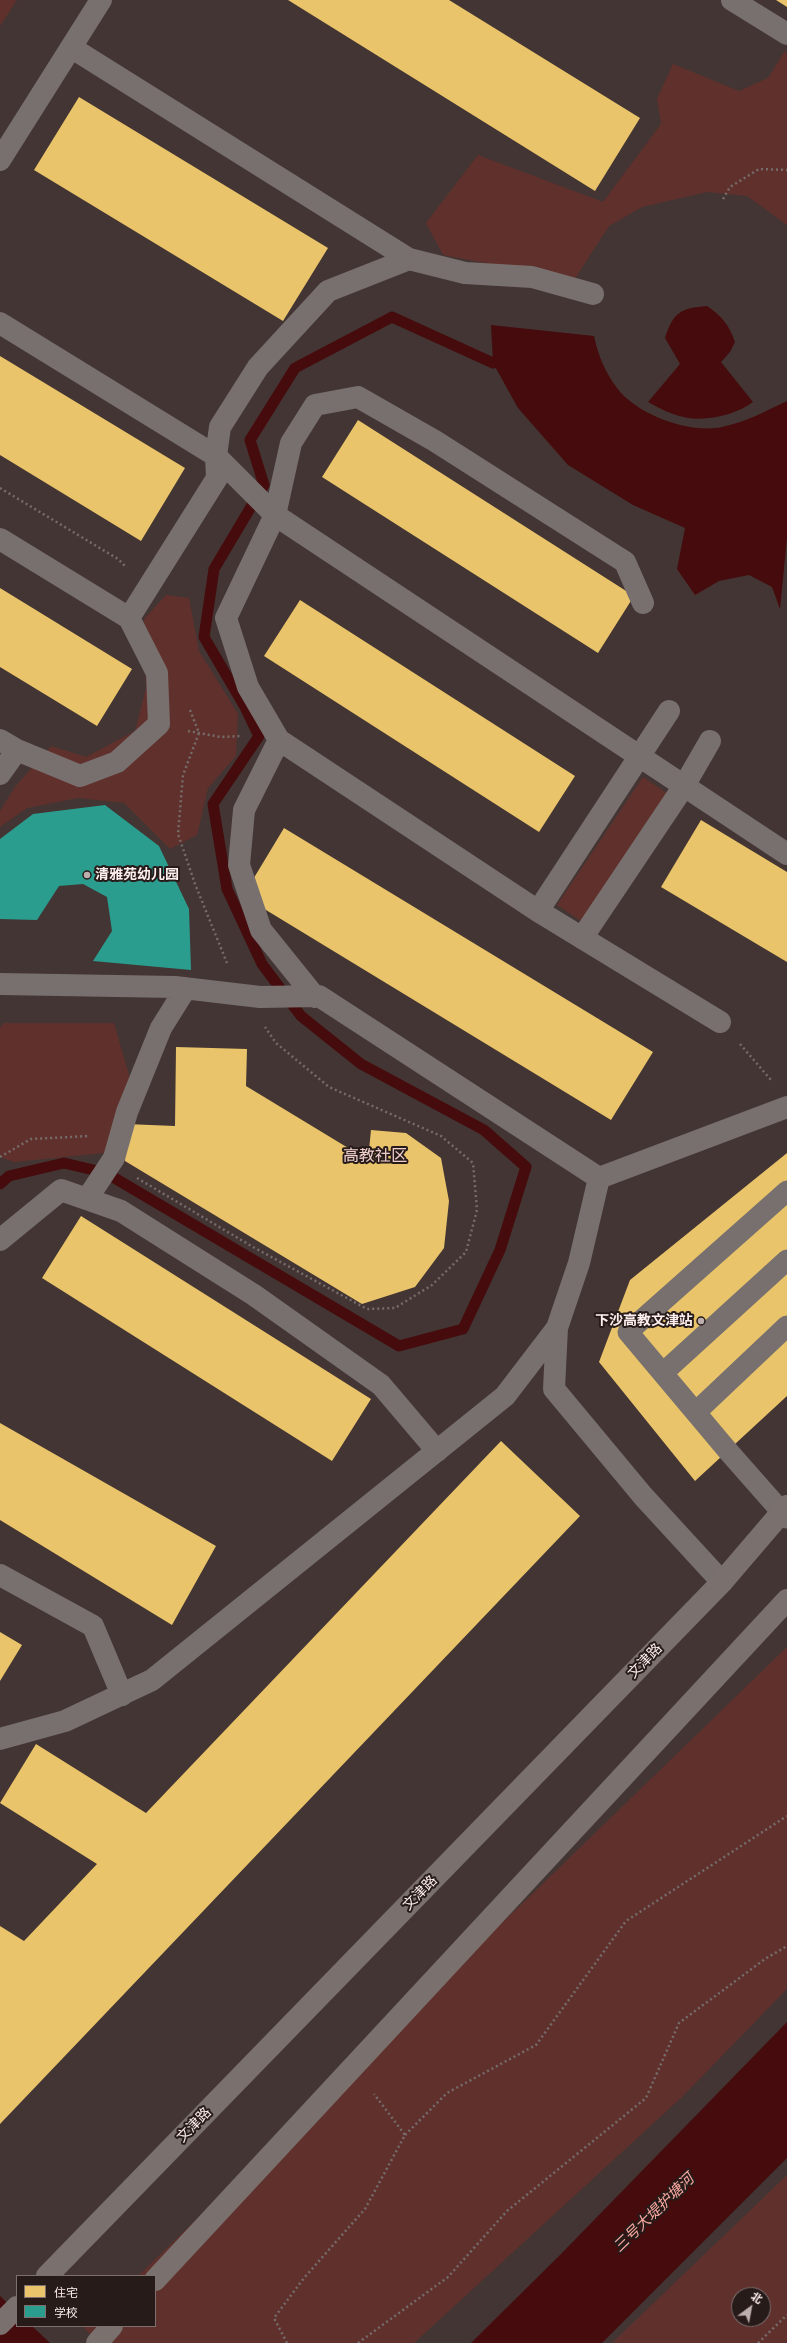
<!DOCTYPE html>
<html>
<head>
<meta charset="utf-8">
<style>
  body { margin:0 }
  #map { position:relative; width:787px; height:2343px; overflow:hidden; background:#433533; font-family:Quicksand,"Noto Sans SC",sans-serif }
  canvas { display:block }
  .legend { position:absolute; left:16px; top:2275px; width:140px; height:52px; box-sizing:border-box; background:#271b1a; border:1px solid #7d706f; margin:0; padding:5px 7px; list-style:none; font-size:12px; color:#fef0ef }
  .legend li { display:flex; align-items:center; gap:8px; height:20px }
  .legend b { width:20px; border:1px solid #7d706f }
  .north { position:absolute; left:731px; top:2287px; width:40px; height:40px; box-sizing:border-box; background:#271b1a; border:1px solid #7d706f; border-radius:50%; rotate:32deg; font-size:11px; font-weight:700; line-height:16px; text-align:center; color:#fef0ef }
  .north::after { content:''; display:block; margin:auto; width:14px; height:18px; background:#bdafad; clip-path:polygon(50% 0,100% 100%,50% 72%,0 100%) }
</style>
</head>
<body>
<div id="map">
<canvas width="787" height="2343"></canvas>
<ul class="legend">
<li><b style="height:11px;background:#e9c46a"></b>住宅</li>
<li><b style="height:11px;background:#2a9d8f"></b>学校</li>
</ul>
<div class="north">北</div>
</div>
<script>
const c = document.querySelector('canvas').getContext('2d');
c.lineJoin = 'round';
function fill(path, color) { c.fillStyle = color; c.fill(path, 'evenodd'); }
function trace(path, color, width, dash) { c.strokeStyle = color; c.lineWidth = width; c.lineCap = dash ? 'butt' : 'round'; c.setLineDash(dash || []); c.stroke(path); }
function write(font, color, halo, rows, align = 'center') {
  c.font = font + ' Quicksand,"Noto Sans SC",sans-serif'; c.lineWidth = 4; c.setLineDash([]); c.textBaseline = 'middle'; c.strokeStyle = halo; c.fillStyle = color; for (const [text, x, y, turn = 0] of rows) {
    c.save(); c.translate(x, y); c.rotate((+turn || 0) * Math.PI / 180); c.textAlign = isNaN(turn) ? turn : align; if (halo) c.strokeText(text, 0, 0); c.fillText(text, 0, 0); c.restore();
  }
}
fill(new Path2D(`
  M0 0H17L0 26Z
  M785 51 787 53V225L747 196 707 192 642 207 609 226 574 280 443 255 426 223 478 155 603 202 661 124 657 99 673 64 739 91 768 78Z
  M166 595 189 598 199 651 238 714 236 756 208 788 197 835 170 849 124 803 78 798 27 808 0 827V811L15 787 51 746 86 757 135 731 146 688 144 619Z
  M643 777 668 794 581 921 557 905Z
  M4 1023H114L131 1082 114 1152 14 1162 0 1157V1028Z
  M787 1647V1989L682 2097 414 2343H99L84 2328 87 2326H155V2276H138Z
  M787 2175V2343H612ZM739 2295H763V2319H739Z`), '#60312c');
fill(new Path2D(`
  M707 306C722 316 729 325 735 342L730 352 721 362 753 402C732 417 698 424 673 414 664 411 656 406 648 402L680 364 665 338C673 313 680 308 707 306Z
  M491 325 594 336C598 355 605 372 617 388 637 415 690 434 722 427 746 422 766 411 787 401V538L780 609 772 587 749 575 719 581 695 595 677 569 685 528 633 505 568 465 518 408 493 363Z
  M787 2022V2158L602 2343H471L560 2255Z
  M0 2296 17 2312V2326H32L50 2343H0Z`), '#460b0c');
fill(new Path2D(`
  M288 0H449L640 118 595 191Z
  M776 0H787V7Z
  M79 97 328 248 283 321 34 170Z
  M0 356 185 468 141 541 0 455Z
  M358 420 634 596 598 653 322 477Z
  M0 588 132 669 97 726 0 667Z
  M300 600 575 776 539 832 264 656Z
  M701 820 787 872V962L661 887Z
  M284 828 653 1052 611 1120 243 896Z
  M176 1047 247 1049 246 1086 368 1160 371 1130 406 1133 441 1158 449 1201 444 1248 415 1287 362 1304 125 1161 126 1124 175 1126Z
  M787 1153V1396L695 1481 599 1362 630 1280Z
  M81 1216 371 1399 332 1461 42 1278Z
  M0 1423 216 1546 172 1625 0 1520Z
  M501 1441 580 1516 0 2124V1926L24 1941 97 1864 0 1803 36 1744 146 1813Z
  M0 1632 22 1645 0 1681Z`), '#e9c46a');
fill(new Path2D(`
  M105 805 159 846 189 909 191 970 93 961 112 931 107 897 83 884 59 886 37 920 0 919V839L33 814Z`), '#2a9d8f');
trace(new Path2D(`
  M0 1184 9 1176 64 1163 106 1173 399 1346 463 1329 500 1250 526 1167 484 1130 361 1064 301 1016 262 964 227 889 213 804 259 736 245 707 204 637 214 569 264 485 250 440 295 368 392 317 493 363`), '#460b0c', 11);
trace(new Path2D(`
  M723 199 730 187 759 169 787 170
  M0 488 118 559 125 566
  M190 710 199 733 183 775 178 834 195 884 227 963
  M188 731 221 737 241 736
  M740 1044 771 1080
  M0 1157 31 1139 89 1136
  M137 1178 253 1247 367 1309 395 1308 432 1285 466 1252 477 1210 473 1163 441 1136 329 1087 276 1043 265 1027
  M405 2135 447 2093 536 2045 626 1921 787 1816
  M287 2343 274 2318 304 2278 365 2209 405 2135 374 2094
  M358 2343 448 2277 507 2211 646 2098 679 2023 765 1959 787 1946
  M758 2343 787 2315`), '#756c6b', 2.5, [2, 3]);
trace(new Path2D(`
  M787 1191 628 1332 728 1451 787 1518
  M664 1372 787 1260
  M696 1412 787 1326`), '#77706e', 21);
trace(new Path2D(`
  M732 0 787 34
  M72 48 409 259
  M0 160 101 0
  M0 323 216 456 275 515 787 854
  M0 539 129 618 157 673 159 724 117 762 80 776 17 750
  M129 618 217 478 216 456 220 427 258 367 328 291 409 259 465 273 532 277 593 294
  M0 740 17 750 0 774
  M279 740 538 911 720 1022
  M538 911 669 711
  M582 938 684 786 710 741
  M0 984 175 987 260 997 319 996 599 1178
  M315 997 261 930 239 865 244 810 279 740 248 687 226 618 275 515 291 443 315 405 358 397 435 441 625 562 643 603
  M87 1199 114 1158 127 1112 161 1028 186 988
  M0 1240 61 1190 121 1211 254 1295 381 1385 437 1451
  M557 1328 554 1389 643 1496 722 1582
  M0 1575 93 1626 122 1695
  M0 1739 65 1721 152 1680 505 1396 557 1328 579 1263 599 1178 787 1107`), '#77706e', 22);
trace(new Path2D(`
  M47 2276 722 1582 787 1506
  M155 2280 787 1600
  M0 2324 17 2307
  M97 2343 112 2326`), '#7a706e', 22);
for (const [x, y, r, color] of [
  [87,875,4,"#bdafad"],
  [701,1321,4,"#bdafad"]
]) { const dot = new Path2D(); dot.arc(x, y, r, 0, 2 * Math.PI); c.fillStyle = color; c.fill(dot); trace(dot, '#271b1a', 1.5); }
write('bold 14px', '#fef0ef', '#271b1a', [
  ["清雅苑幼儿园",95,875],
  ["下沙高教文津站",693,1321,"right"]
], 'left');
write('14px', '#fef0ef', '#271b1a', [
  ["文津路",645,1661,-46],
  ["文津路",420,1893,-46],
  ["文津路",194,2125,-46]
]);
write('italic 15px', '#faa9a0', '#271b1a', [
  ["三号大堤护塘河",654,2213,-44]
]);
write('16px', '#f0d0cc', '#271b1a', [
  ["高教社区",375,1156]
]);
</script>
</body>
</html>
